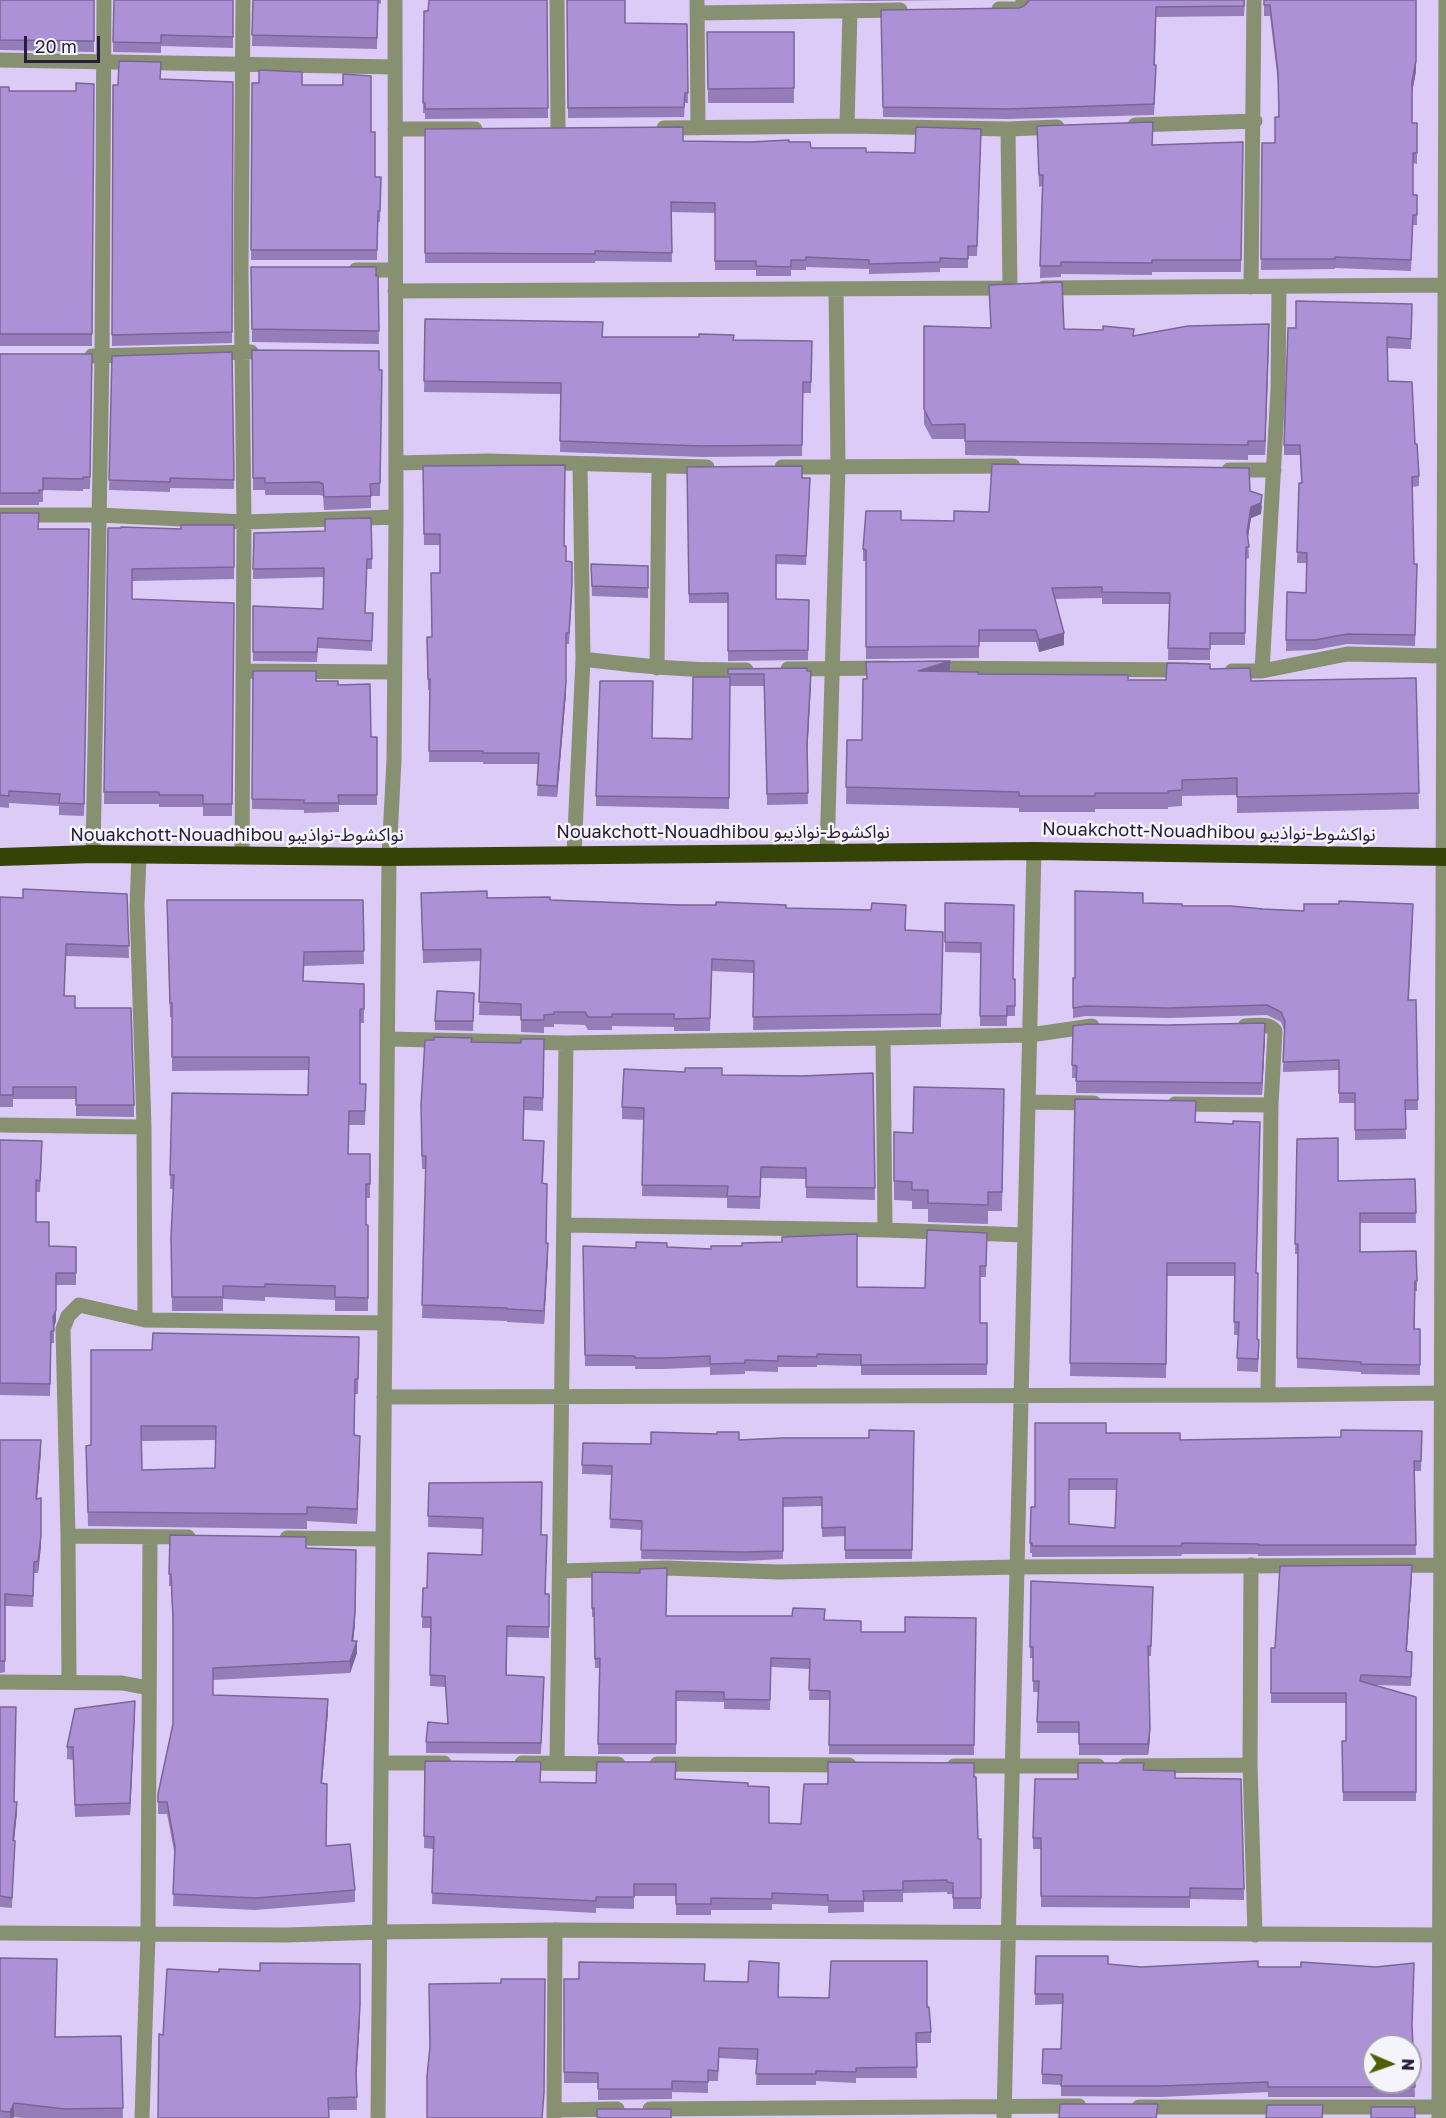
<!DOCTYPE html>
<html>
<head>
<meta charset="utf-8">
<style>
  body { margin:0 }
  #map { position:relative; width:1446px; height:2118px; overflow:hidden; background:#dccbf7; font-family:"Golos Text",sans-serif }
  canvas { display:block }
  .north { position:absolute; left:1362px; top:2034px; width:60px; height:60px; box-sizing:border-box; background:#f6f4fb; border:2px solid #a49ead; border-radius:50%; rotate:92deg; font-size:16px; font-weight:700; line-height:24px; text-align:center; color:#281d38 }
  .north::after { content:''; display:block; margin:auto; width:21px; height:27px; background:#4d6006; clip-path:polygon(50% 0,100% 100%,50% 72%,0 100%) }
  .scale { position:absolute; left:24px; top:36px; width:76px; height:27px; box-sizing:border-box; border:3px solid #281d38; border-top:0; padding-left:8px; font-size:18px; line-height:21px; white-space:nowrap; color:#281d38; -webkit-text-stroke:4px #f6f4fb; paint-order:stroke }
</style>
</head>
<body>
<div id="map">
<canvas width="1446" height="2118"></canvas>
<div class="north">N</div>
<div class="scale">20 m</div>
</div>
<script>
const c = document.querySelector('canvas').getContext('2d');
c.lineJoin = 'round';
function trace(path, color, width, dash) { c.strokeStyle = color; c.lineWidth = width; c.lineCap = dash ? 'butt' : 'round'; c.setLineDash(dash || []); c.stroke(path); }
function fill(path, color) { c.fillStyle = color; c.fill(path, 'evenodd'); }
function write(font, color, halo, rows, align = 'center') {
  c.font = font + ' "Golos Text","Noto Sans Arabic",sans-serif'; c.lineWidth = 5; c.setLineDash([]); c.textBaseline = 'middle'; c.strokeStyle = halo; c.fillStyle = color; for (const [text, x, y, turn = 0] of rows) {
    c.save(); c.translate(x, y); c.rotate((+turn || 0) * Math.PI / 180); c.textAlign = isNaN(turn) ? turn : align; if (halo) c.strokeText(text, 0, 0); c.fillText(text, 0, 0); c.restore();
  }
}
trace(new Path2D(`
  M557 0 558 129
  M697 0 698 128
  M999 9H1018L1023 5V0
  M697 13 900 10
  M0 60 395 67
  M1135 125 1255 121
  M847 126 850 11
  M664 128 847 126 1008 129 1057 127
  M395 129H475
  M1008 129 1010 288
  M356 270H395
  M1251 287 1254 0
  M1044 288 1446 285
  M395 291 1008 288
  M92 356 251 352
  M396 463 488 461 707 467
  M782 467 1013 466
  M1229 470H1274
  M0 515H99L244 522 396 517
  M583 659C639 666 689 671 746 670
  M657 668 659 466
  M929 668 1187 670
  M788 669 887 668
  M243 671 394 672
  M1232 671H1262L1347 654 1444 656
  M1262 671 1278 390 1279 288
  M827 853 838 467 836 289
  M93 854 102 356 104 0
  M574 854 583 659 580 464
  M139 855 137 906 144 1127 145 1320
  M242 855 244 522 241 270 243 0
  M1245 1026C1255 1026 1269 1022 1275 1031L1271 1105 1268 1395
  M883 1038 885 1230
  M388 1039 566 1043 883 1038 1030 1035 1092 1026
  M1028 1102 1094 1103
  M1175 1104 1271 1105
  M0 1125 144 1127
  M564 1225 885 1230 1025 1235
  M384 1397 1268 1395 1446 1393
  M68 1536 188 1537
  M287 1538 383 1539
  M1251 1565 1250 1765 1255 1935
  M560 1571 666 1568 778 1572 1017 1567 1446 1565
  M0 1682 122 1683 149 1688
  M69 1682 68 1536 63 1329 68 1316 79 1305 145 1320 385 1323
  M381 1763H444
  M522 1763 618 1764
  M557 1763 566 1043
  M657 1764 849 1765
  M954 1766H1098
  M1125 1766 1250 1765
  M0 1933 287 1935 380 1932 555 1930 1440 1935
  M1139 2107H1439
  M650 2109 1079 2106
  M554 2110 617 2109
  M142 2118 148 1935 150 1537
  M378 2118 389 857 394 760 396 517 395 0
  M554 2118 555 1930
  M1004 2118 1034 851
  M1439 2118 1446 0`), '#879172', 15);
trace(new Path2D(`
  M0 857 93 854 389 857 1034 851 1446 857`), '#364307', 18);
fill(new Path2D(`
  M0 0H94V52L0 50Z
  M114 0H233V48L161 46V53L113 52Z
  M253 0H381V4L378 3 377 49 252 46Z
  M547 0 548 118 425 119V113H423L424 11Z
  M567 0 625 23 687 24 688 103H685L684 117 568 118Z
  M820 0H958L868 1Z
  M1245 0 1244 16 1156 17 1155 65 1156 75 1154 115 1008 119 883 117 881 10 1019 8 1024 6Z
  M1264 0 1416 71 1412 92V123H1417V164L1413 163V195H1417V225H1413L1411 271 1335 268V269L1261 270 1262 143H1275L1278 117V82L1270 16H1264Z
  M707 32H794V103H708Z
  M161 79 233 82 232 343 112 346 113 85H118Z
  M252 83 302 85H343L371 132 375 177H381L380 222H378L377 260H251Z
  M94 84 92 346H0V87L9 91H76Z
  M1037 126 1153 134V145L1243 142 1241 272H1152V275L1061 274V277L1040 278 1042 186 1039 187Z
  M425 129 683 141 750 142H789L811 148 866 152 915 153 981 138 977 256H968V268H940V272L869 274V269L806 267V270H791V276H756V270H715V213L671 212 672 262 595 261V263H425Z
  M251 267 378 276 379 344 252 342Z
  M989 285 1064 329 1134 336 1269 339 1265 455H1248V460L965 455V439H932L924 424V326L991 328Z
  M1412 314 1411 349 1387 348 1388 381 1415 444 1419 476V486L1412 487 1414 564H1417L1415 646 1347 644 1315 650 1286 651 1287 592 1306 593 1307 563H1297L1299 483H1301L1300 455H1284V445L1296 328Z
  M425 319 603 337 733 340 812 341 811 393H803L802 456 702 457 560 452 561 394 424 392Z
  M252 350 382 370 380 496H371V508L324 510 323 496 319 495H265V490H253Z
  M232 352 234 489 170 488V492L109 490 112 356Z
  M0 354H92L90 489H83V491L43 490V502H39V505H0Z
  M423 466 564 546 566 561 572 595 569 644H566V693L557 797 537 796 539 764H483V762H429L430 690H428L427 637H432L440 573V545H424Z
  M687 467 802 478 810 488 806 565 776 564V599L809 600 808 660 728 661V603H689Z
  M1250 491 1262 506 1261 514 1251 518 1248 538 1249 558 1246 559 1245 645H1210V660H1168L1169 604H1102V598L1055 599 1064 645 1039 652 1036 642H979V658L866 659V561H863V549L901 520 954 521 989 512Z
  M0 513 38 529H89L84 816 59 815V806L9 803V808L0 807Z
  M325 519 372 559V569H367L365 613H373L372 651 318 648 317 662 253 661V606L323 609 324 577 253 579V569L325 531Z
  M234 525V579L132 581V599L234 603 232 816H203V807H159V804H104L108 528 181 529Z
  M591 564 648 566V598L592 596Z
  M728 669 807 671 811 683 807 753 808 804 767 805 764 686H730L729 809 596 806V796L653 738 692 739 728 677Z
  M1210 669 1251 681 1416 678 1419 809 1237 813V795L1182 796V806L1168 807V809H1095V812H1019V808L846 804 847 740H862L950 671 978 674 1128 680H1166Z
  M253 671 338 685 371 737H377V805H339V812L304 813V810L252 809Z
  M421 893 487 898 786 908 906 918V930L943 932 941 1027 753 1030 754 973 712 971 710 1031H674V1027L612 1026V1030H588L585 1025 554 1024V1027H544V1033L521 1032V1016L479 1015 481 961 423 963Z
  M127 894 129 958 66 956 64 996 75 1008 134 1105V1117L76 1116V1099H13V1107H0V897L23 898Z
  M363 900 364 964 304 966 303 981 364 984V1023H360V1084H366L365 1125H349L348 1154H370V1198H366V1225H368V1311H335V1300L265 1297V1301L223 1299V1311H172L171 1237 173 1189H170L172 1093 308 1095 309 1070 172 1071V1017H170L167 914Z
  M945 903 1013 979H1015V1016H1007V1026H980L981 953 945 952Z
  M1143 903 1182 906 1263 909 1413 915 1409 1000H1416L1418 1110H1405L1406 1139 1355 1140V1103H1339V1070L1283 1072 1284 1030 1281 1022 1267 1015 1168 1018 1086 1016 1073 1018V978H1075Z
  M474 1002 473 1031 435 1030V1021Z
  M1073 1026 1265 1035 1262 1095 1076 1093V1078H1072Z
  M544 1039 543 1111 524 1110 523 1140 544 1154 543 1183 546 1243 548 1256 544 1324 507 1322V1321L422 1318 426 1169H422L421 1118 472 1042 521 1043Z
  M873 1073 875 1200 806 1198V1179L761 1178 760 1209 727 1208V1198L642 1196 644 1120 622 1119V1107L722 1075 802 1076Z
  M1004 1089 1002 1211H988V1224L928 1222V1209H912V1201L894 1200V1132L913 1133Z
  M1075 1099 1196 1122 1256 1273 1257 1339 1259 1340 1258 1372 1237 1371 1238 1335H1234L1235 1276H1167L1166 1378 1070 1376Z
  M1297 1139 1338 1181 1415 1179 1416 1223H1360V1252L1417 1281V1291H1415V1329H1420V1375L1361 1374V1372L1297 1368 1298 1254H1295Z
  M0 1140 42 1153 40 1192H36V1222L49 1246 76 1247V1285H56V1321L54 1328V1343H51L50 1396 0 1395Z
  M987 1233 986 1277H980V1323H987V1375H861V1366L817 1365V1367H778V1372L745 1371V1374L710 1375V1367L664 1369H635V1366H585L583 1246 636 1248 667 1247 857 1287 925 1288Z
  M359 1337 358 1394H355L354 1435 360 1450 357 1524 307 1521V1529L88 1526 86 1446 91 1445 152 1350ZM215 1440V1468L142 1470V1441Z
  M914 1431 912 1559H845V1536L822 1537V1506L783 1507V1559L745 1561 641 1559 642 1530 610 1528 612 1475 582 1474 583 1443 651 1444 739 1440 869 1438Z
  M1422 1431 1421 1471H1414L1416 1555 1258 1556V1554H1182L1181 1556 1032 1557V1553H1030V1543L1035 1507 1106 1433 1180 1440 1341 1437ZM1069 1490H1116L1115 1528 1069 1524Z
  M0 1440 41 1451 37 1499 41 1546 38 1573H34L33 1607 5 1606V1672L0 1673Z
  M429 1483 541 1535 546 1594H549V1638L507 1637V1675L544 1688 541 1754 426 1753V1742L448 1724 445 1687 430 1686 431 1628H422L423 1588H427L482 1555 483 1529 428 1527Z
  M170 1535 306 1548 355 1624 353 1641 357 1653 350 1673 213 1680V1695L328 1711 322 1783 326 1846 355 1890V1902L255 1910 173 1906 175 1856 167 1814H158V1794L173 1724V1629L171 1586H169Z
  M592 1572 640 1573 666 1616 825 1620 861 1632H905L976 1618 974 1755 829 1754 830 1700H809L810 1669 771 1667 770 1710 724 1709V1702L676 1701V1754H598L599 1668H595L594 1617H592Z
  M1412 1575 1407 1651 1412 1652 1411 1686 1374 1685 1416 1697V1801H1343L1342 1741H1346V1703H1271V1648H1275Z
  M1031 1581 1153 1587 1151 1656H1148L1150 1739 1148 1755H1079V1733H1037L1038 1692H1033V1658H1030Z
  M0 1707 14 1802 17 1812 14 1840 12 1908 0 1907Z
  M135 1713 130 1815 75 1817 73 1760 67 1759V1747Z
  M425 1761 540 1782 596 1783 676 1779 748 1786 769 1823 801 1824 828 1784 974 1777 978 1839H981V1909H953V1894H947V1892L903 1893V1902H864V1912L828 1913V1906L772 1904V1910H711V1915H676V1896H634V1909L596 1908V1913L432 1904 433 1849 424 1848Z
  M1144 1770 1175 1778 1244 1889V1900L1190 1899V1908L1041 1907V1849H1033V1838L1078 1779Z
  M1036 1956 1108 1964 1141 1967H1258L1412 2029 1415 2097H1268V2092L1160 2097 1061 2096V2085L1042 2084V2074L1061 2049 1063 2004 1035 2005Z
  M0 1958 55 2037 121 2036 123 2118H23L14 2117 13 2118H0Z
  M360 1964V2018L356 2079 357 2110H329L163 2035 219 1972 260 1971Z
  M779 1973 778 1997 927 2007 931 2032V2043H916L917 2078H856V2083L816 2081V2085H756L757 2060 719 2058 718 2081H708V2093L672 2092V2099L598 2100V2083H564V1979L748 1982Z`), '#957db9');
fill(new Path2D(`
  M1416 0V71L1412 93Z
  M1269 324V339L1265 455V441Z
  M1262 495 1261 514 1251 518 1247 543V532L1251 507Z
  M1064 633V645L1039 652V640Z
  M950 661V678L918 671Z
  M811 671V683L807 756V744Z
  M566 682V693L557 797V786Z
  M1265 1023V1035L1262 1095V1083Z
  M548 1243V1256L544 1324V1311Z
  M56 1273V1321L53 1329V1317Z
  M360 1436V1450L357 1524V1509Z
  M41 1440V1451L36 1510V1499Z
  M41 1498V1546L38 1573V1561Z
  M356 1550 355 1624 352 1653V1641Z
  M1412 1565V1575L1406 1661V1651Z
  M357 1641V1653L350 1673V1661Z
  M328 1699V1711L321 1795V1783Z
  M135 1701V1713L130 1815V1803Z
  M1150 1729V1739L1148 1755V1744Z
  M17 1802V1812L13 1851V1840Z
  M360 2005V2018L356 2084V2072Z
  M14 2103V2117L13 2118H10V2112Z`), '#796696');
const building = new Path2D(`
  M0 0H94V41L0 40Z
  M114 0H233V37L161 35V43L113 42Z
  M253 0H378L377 38 252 35Z
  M429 0H547L548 108 425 109V103H423L424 11H428Z
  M567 0H625V23L687 24 688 93H685L684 107 568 108Z
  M1030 0H1244V6L1156 7 1154 65H1156L1154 104 1008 109 883 107 881 10 1019 8 1024 6Z
  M1264 0H1416V61L1412 82V123H1417V153H1413V195H1417V215H1413L1411 260 1335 257V259H1261L1262 143H1275V117H1279L1278 72 1270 5H1264Z
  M707 32H794V88L708 89Z
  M119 61 161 62 160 79 233 82 232 332 112 335 113 85H118Z
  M259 70 302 72V85H343V74L371 76V132H375V177H381L380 211H378L377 250H251L252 83H259Z
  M76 83 94 84 92 334H0V87H9V91H76Z
  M1153 122 1152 145 1243 142 1241 260H1152V263L1061 262V266H1040L1043 175H1039L1037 126Z
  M683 127V141L750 142 789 140V142H810L811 148H866V152L915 153 916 127 981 129 977 246H968V259L940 258V262L869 264V260L806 257V260H791V267L756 266V261H715V203L671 202 672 253 595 251V254L425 253V129Z
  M251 267H376V276H378L379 331 252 329Z
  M1062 282 1064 329 1103 330V326L1134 329 1133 336 1188 326 1269 324 1265 441H1248V445L965 441V424L932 425 924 409V326L991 328 989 285Z
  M1296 301 1412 304 1411 339 1387 337 1388 381 1412 382 1415 444H1417L1419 476 1412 477 1414 564H1417L1415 635 1347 634 1315 640H1286L1287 592 1306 593 1307 553 1297 552 1299 483H1302L1300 445H1284L1288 328H1296Z
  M425 319 603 322 602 337H699V334L734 335 733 340 812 341 811 382H803L802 445 702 446 560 441 561 383 424 381Z
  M252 350 379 351V370H382L380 483 370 484 371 496 324 497 323 484 319 482 265 483V478H253Z
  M232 352 234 480 170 478V482L109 480 112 356Z
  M0 354H92L90 477H83V479L43 478V490H39V493H0Z
  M992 464 1249 468 1250 491 1262 495 1261 503 1251 507 1247 532 1249 547H1246L1245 633H1210V649L1168 648 1170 593 1102 592V587L1052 588 1064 633 1039 640 1036 630H979V646L866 647V550L863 549 866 511H901V520L954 521V511L989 512Z
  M565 465 564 546H566V561L572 562V584L569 633H566V682L557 786 537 785 539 753H483V751H429L430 679H428L427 637H432L431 573H440V534H424L423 466Z
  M802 466V478H810L806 556 776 555V599L809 600 808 650 728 651V593L689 594 687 467Z
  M0 513H39L38 529H89L84 804 59 803 60 794 9 791V796L0 795Z
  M371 518 372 559H367L365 613H373L372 641 318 638 317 652H253V606L323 609 324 568 253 569 254 533 325 531V519Z
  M181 525H234V567L132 569V599L234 603 232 804H203V795H159V792H104L108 528H121V527L181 529Z
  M591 564 648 566V588L592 586Z
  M950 661 918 671 978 672V674L1128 675V680H1166L1167 663 1210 664V669L1250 668 1251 681 1416 678 1419 793 1237 797V778L1182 780V790L1168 791V793H1095V796H1019V792L846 787 847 740H862L863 679H867L866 662Z
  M807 668V671H811L807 744 808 793 767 794 764 674H728V669Z
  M253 671H316V681H338V685L370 684 371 737H377V795H338L339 803H304V800L252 799Z
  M693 677H730L729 798 596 796 600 681H653L652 738 692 739Z
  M23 889 127 894 129 946 66 944 64 996H75V1008H131L134 1105H76V1087H13V1095H0V897L23 898Z
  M487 891V898L550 897V900L678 905H716V902L786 905V908L871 910 872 903 906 905 905 930 943 932 941 1014 753 1017 754 961 712 959 710 1018 674 1019V1014H612V1017H588L585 1012H554V1014L544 1015V1020H521V1004L479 1002 481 949 423 950 421 893Z
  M1075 891 1143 893V903L1182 904V906H1231L1263 909 1304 911V904H1339V901L1413 904 1408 1000H1416L1418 1100H1405L1406 1129 1355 1130V1093H1339V1060L1283 1062 1285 1021 1281 1012 1267 1005 1168 1008 1086 1006 1073 1008V978H1075Z
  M167 900H363L364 951 304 952 303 981 364 984V1009H360V1084H366L365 1111H349L348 1154H370V1184H366V1225H368V1298L335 1297V1286L265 1284V1287L223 1286V1297H172L171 1237 174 1175H170L172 1093 308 1095 309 1057H172V1003H170Z
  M945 903 1014 905 1013 979H1015V1006H1007V1016H980L981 943 945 942Z
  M437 991 474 993 473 1021H435Z
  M1265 1023 1262 1083 1076 1081 1077 1066 1072 1065 1073 1026 1087 1024 1168 1025Z
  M434 1037 472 1038 471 1042 521 1043V1039H544L543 1098 524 1097 523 1140 544 1141 542 1183 547 1184 546 1243H548L544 1311 507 1309V1308L422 1305 426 1156H422L421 1105 425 1040H434Z
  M685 1068H722V1075L802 1076 873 1073 875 1188 806 1187V1168L761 1167 760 1197 727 1196 728 1186 642 1185 644 1108 622 1107 624 1069 685 1072Z
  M914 1087 1004 1089 1002 1192H988V1205L928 1203V1190H912V1182L894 1181V1132L913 1133Z
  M1075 1099 1196 1101 1195 1122 1233 1124V1121L1260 1122 1256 1273H1258L1257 1339 1259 1340 1258 1359 1237 1358 1239 1322H1234L1235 1263H1167L1166 1364 1070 1363Z
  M1338 1138V1181L1415 1179 1416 1213H1360V1252L1416 1251 1417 1281H1415L1414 1329H1420V1365L1361 1364V1362L1297 1358 1298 1244H1295L1297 1139Z
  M0 1140 42 1141 40 1181 36 1180V1222H49V1246L76 1247V1273H56V1310L53 1317 54 1331H51L50 1384 0 1383Z
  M927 1230 987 1233 986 1266H980V1323H987V1364L861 1365V1355L817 1354V1357L778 1356V1361L745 1360V1363L710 1364V1356L664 1358H635V1356L585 1355 583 1246 636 1248V1242L667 1243V1247L711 1249V1246H742V1243L782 1242V1237L857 1234V1287L925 1288Z
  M153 1333 359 1337 358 1379H355L354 1435 360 1436 357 1509 307 1507V1514L88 1512 86 1446 91 1445V1350H152ZM141 1426H216L215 1468 142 1470Z
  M1035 1423H1106V1433H1180V1440L1341 1437V1430L1422 1431 1421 1461H1414L1416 1545H1258V1544L1182 1543 1181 1546H1032V1543H1030L1031 1507H1035ZM1069 1479H1117L1115 1528 1069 1524Z
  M869 1430 914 1431 912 1550H845V1527L822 1528V1497L783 1498V1551L745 1552 641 1550 642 1521 610 1519 612 1466 582 1465 583 1443 651 1444V1432L717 1434V1432H739V1440L782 1438H869Z
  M0 1440H41L36 1499 41 1498V1535L38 1561 34 1562 33 1596 5 1594V1661H0Z
  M542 1482 541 1535H547L545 1594H549V1627L507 1626 506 1675 544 1677 541 1743 426 1742 428 1722 448 1724 445 1676 430 1675 431 1617H422L423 1588H427L428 1553 482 1555 483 1518 428 1516 429 1483Z
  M170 1535 306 1537V1548L356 1550 355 1613 352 1641H357L350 1661 213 1668V1695L328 1699 321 1783 327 1784 326 1846 350 1844 355 1890 255 1898 173 1894 175 1847 167 1802H158V1794L173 1724V1617L171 1574H169Z
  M1412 1565 1406 1651 1412 1652 1411 1677 1361 1675 1360 1681 1416 1697V1792H1343L1342 1741H1346V1693H1271V1648H1275L1280 1566Z
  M667 1568 666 1616H792L793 1608 825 1609 824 1620 861 1621V1632H905V1617L976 1618 974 1745H829L830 1691 809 1690 810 1659 771 1658 770 1700 724 1699V1692L676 1691V1744H598L600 1658 595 1659 594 1608H592V1572L640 1573V1569Z
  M1031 1581 1153 1587 1151 1646H1148L1150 1729 1148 1744H1079V1722H1037L1039 1681H1033V1647H1030Z
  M135 1701 130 1803 75 1805 73 1747H67L75 1709Z
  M0 1707H16L14 1802H17L13 1840 15 1841 12 1898 0 1896Z
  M425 1761 541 1762 540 1782 596 1783 597 1762H676L675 1779 748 1783V1786L769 1787V1823L801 1824 804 1784H828V1762L974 1763V1777H976L978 1839H981V1898H953V1883L947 1882V1880L903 1881V1890L863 1891 864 1901H828V1895L772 1893V1899L711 1898V1904H676V1884H634V1897H596V1901L432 1893 434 1837 424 1836Z
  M1078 1763H1144L1143 1770 1175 1771V1778L1241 1779 1244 1889 1190 1888V1897L1041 1896V1838H1033L1035 1779H1078Z
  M1036 1956H1108V1964L1141 1967 1258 1961V1967H1301V1962L1376 1967 1414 1963 1412 2025 1415 2087H1268V2082L1160 2086H1061L1062 2075 1042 2074 1043 2049H1061L1063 1994H1035ZM1374 2046H1410V2082H1374Z
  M0 1958 57 1959 55 2037 121 2036 123 2108 65 2109 14 2103 10 2112 0 2111Z
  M749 1961 779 1963 778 1997 829 1998 831 1961H927V2007H929L931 2032 916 2033 917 2067 856 2068V2072L816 2071V2074H756L758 2049 719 2048 718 2071 708 2070V2082L672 2081V2089H598V2073L564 2072V1979H579V1962L705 1964 704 1981 748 1982Z
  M260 1963 360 1964V2005L356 2072 357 2097 328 2098 329 2118H158L159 2034 163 2035 167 1969 219 1972V1969L260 1971Z
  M501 1979H545L544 2093 542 2118H427V2076L430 2047 429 1984 501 1983Z
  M1060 2104H1158L1156 2118H1059Z
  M1267 2105H1323L1322 2118H1266Z
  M1371 2107H1415V2118H1371Z
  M597 2109H671V2118H601L597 2117Z`);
fill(building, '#ad91d7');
trace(building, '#796696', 1.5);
write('18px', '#281d38', '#f6f4fb', [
  ["Nouakchott-Nouadhibou نواكشوط-نواذيبو",723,832],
  ["Nouakchott-Nouadhibou نواكشوط-نواذيبو",1209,832,1],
  ["Nouakchott-Nouadhibou نواكشوط-نواذيبو",237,835]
]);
</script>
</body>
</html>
